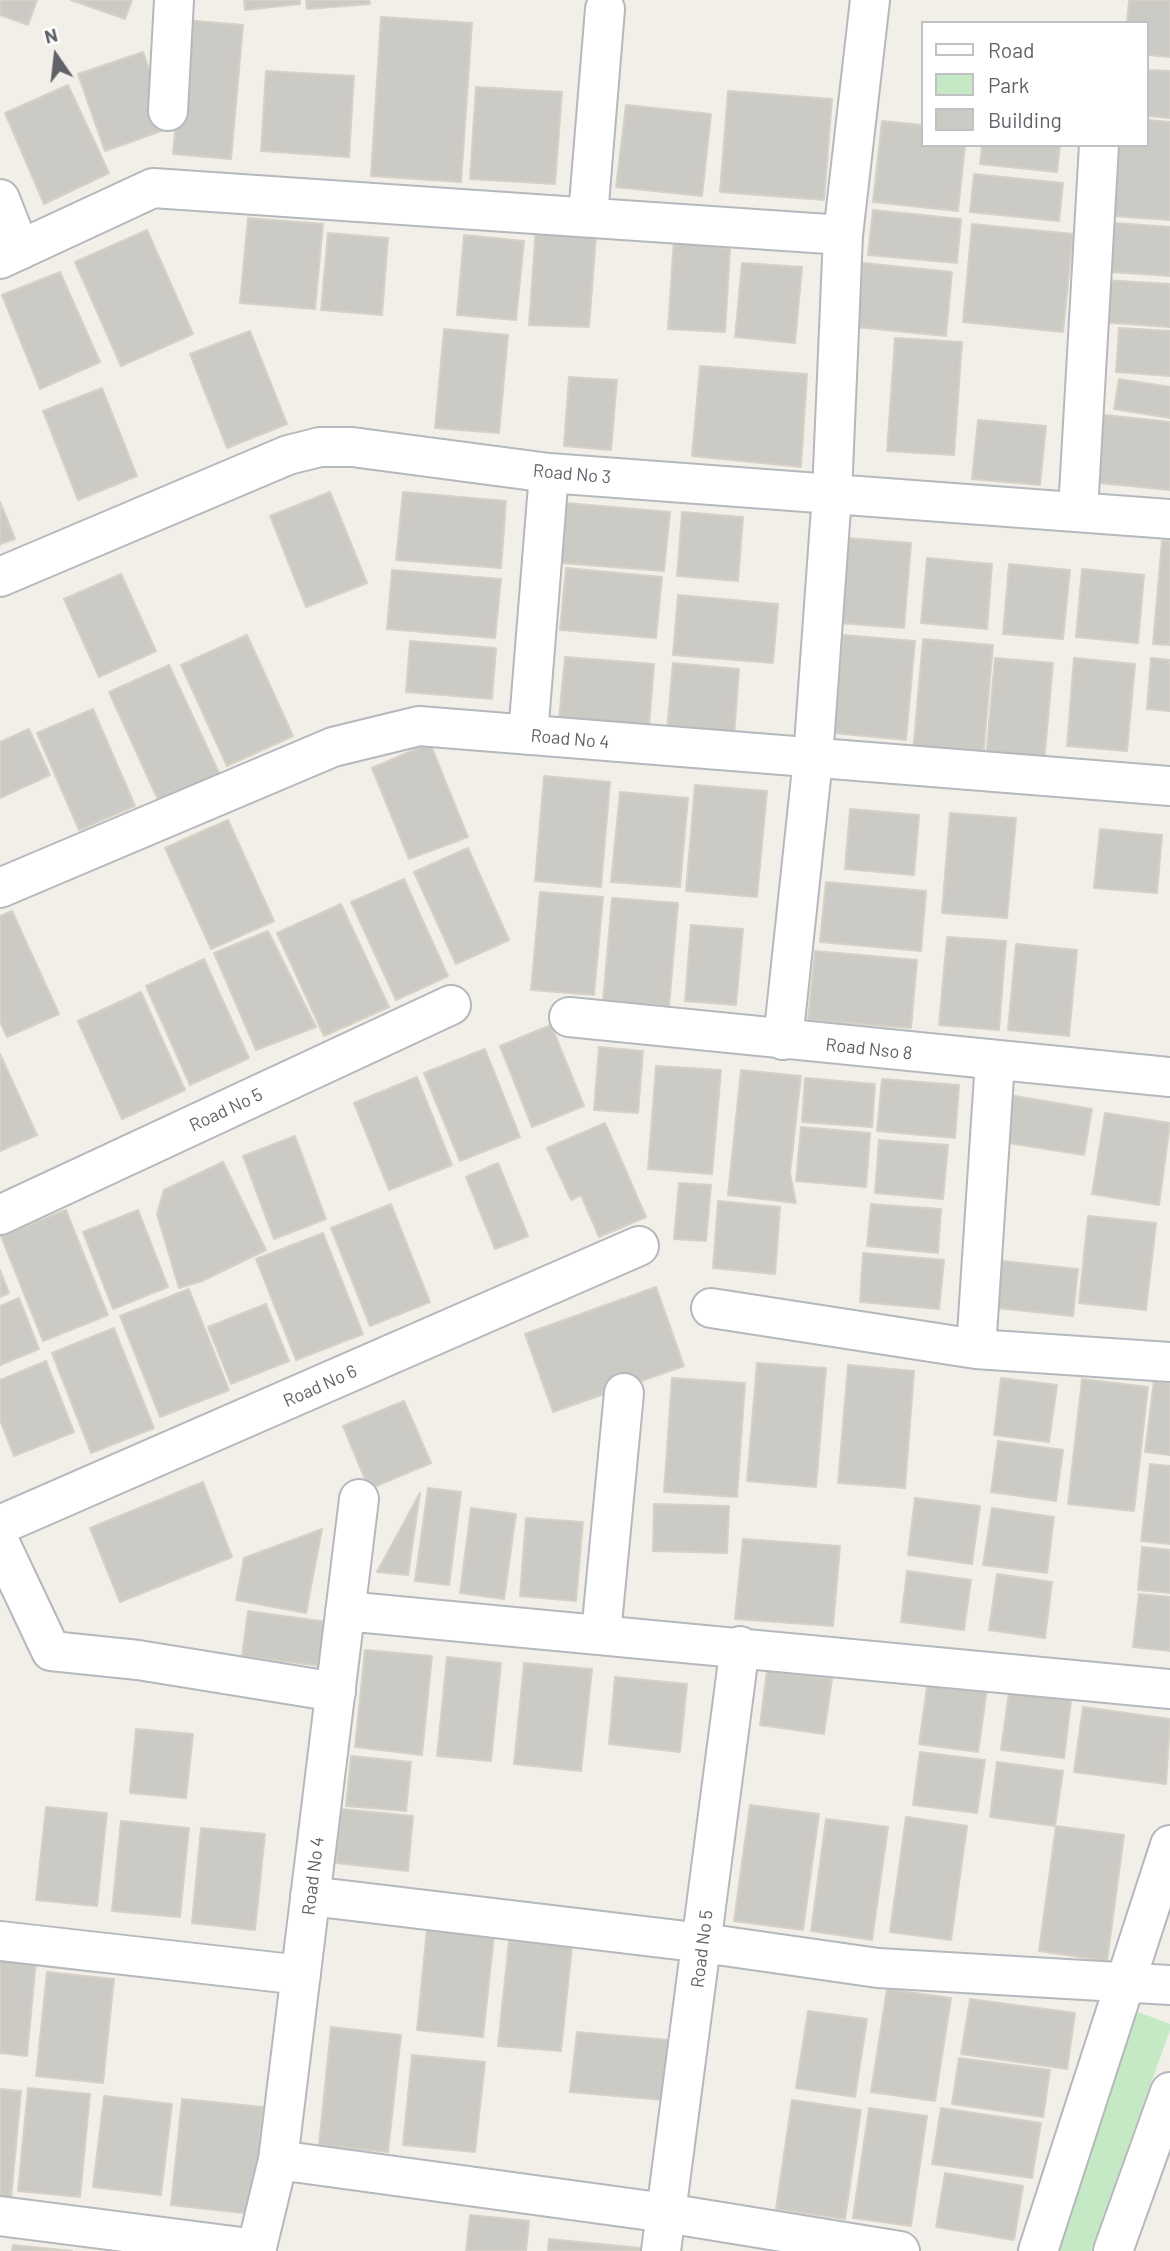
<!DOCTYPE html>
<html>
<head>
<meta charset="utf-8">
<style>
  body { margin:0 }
  #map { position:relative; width:1170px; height:2251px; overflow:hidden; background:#f1efe8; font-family:Barlow,sans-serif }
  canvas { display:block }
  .legend { position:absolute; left:921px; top:21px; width:228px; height:126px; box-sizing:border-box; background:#fff; border:2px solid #bfc1c3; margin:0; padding:9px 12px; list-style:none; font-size:21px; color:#5f6368 }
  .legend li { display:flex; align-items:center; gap:14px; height:35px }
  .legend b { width:35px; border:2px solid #bfc1c3 }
  .north { position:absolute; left:21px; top:21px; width:70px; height:70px; -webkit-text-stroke:5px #fff; paint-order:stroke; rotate:346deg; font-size:19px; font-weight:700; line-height:28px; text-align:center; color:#5f6368 }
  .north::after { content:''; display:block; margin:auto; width:24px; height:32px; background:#5f6368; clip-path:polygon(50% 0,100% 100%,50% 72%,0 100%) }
</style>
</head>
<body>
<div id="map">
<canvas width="1170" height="2251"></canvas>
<ul class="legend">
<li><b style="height:9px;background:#fff"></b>Road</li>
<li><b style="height:19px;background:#c5e8c5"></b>Park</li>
<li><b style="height:19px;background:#cccac5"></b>Building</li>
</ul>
<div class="north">N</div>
</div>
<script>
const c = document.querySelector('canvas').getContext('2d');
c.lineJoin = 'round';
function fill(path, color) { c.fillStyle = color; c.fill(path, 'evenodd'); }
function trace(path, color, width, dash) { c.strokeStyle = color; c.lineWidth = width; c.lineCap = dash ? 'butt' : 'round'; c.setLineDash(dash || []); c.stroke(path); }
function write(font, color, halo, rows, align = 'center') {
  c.font = font + ' Barlow,sans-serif'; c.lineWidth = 5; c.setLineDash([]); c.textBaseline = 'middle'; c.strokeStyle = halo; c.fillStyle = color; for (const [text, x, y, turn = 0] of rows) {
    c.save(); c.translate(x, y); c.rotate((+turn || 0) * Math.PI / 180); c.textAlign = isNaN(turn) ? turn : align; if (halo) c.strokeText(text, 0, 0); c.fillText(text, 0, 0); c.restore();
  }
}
fill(new Path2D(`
  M1138 2012 1170 2024V2030L1091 2251H1053Z`), '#c5e8c5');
const building = new Path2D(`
  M0 0H37L28 25 0 15Z
  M71 0H132L125 19Z
  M244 0H300V4L245 10Z
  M306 0H369L370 4 307 9Z
  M1129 0H1170V57L1147 55V23H1127Z
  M381 17 472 23 461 182 371 176Z
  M185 20 243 25 231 159 173 154Z
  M143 52 170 128 105 151 78 74Z
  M1147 70 1170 71V118L1147 116Z
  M266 71 354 76 349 157 261 151Z
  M68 85 109 173 44 204 5 113Z
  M476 87 562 92 555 184 470 179Z
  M728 91 832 99 824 200 720 192Z
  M626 105 711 114 702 196 616 187Z
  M1147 120 1170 122V220L1113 216 1118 145H1147Z
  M882 121 923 125V145H965L958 211 873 202Z
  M982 145H1060L1057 172 980 164Z
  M974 174 1063 183 1059 221 970 212Z
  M873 210 961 219 957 263 868 255Z
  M248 218 323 224 315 309 240 303Z
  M1115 223 1170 227V276L1111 272Z
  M972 224 1073 234 1063 332 963 322Z
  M536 227 596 236 589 327 529 325Z
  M147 230 193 334 121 366 75 262Z
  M328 233 388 238 382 315 321 310Z
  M464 235 524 241 516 320 457 315Z
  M674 239 730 249 725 332 668 329Z
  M742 263 802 267 795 343 735 337Z
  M863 263 952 272 946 336 856 327Z
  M60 272 100 362 40 389 2 295Z
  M1103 280 1170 284V327L1100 322Z
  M1119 328 1170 331V376L1116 372Z
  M444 329 508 335 499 433 435 428Z
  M250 331 287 424 227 448 190 354Z
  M895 338 962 342 954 455 887 451Z
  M700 366 807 374 801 467 692 456Z
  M569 377 617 380 611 450 564 446Z
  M1119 379 1170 387V418L1114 409Z
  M102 388 137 476 78 500 43 411Z
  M1096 414 1170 422V490L1090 482Z
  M978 420 1046 426 1040 485 972 479Z
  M330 492 367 583 306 607 270 516Z
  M403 492 506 501 501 568 396 560Z
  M0 502 15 539 0 544Z
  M566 503 670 512 664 571 561 563Z
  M682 512 743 517 738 581 677 576Z
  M847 538 911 543 904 628 839 623Z
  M1162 541H1170V645L1153 644Z
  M927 558 992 564 987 629 921 623Z
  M1009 564 1070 570 1063 639 1003 634Z
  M566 568 662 577 656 638 560 630Z
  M1082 569 1144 575 1138 643 1076 637Z
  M392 570 501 579 495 638 387 629Z
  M121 574 156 651 99 677 64 599Z
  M678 595 778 604 773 663 673 655Z
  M247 635 293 736 227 766 181 665Z
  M843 635 915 641 906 740 834 733Z
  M923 639 993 645 983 757 913 752Z
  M410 641 496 648 492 699 406 692Z
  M565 657 654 664 649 726 559 719Z
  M995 658 1053 663 1044 763 986 758Z
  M1074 658 1135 664 1127 751 1067 746Z
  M1151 658 1170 660V711L1147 709Z
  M673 663 739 669 734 736 667 731Z
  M169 665 220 775 159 802 109 692Z
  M93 709 135 806 79 830 37 733Z
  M29 729 50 775 0 798V742Z
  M430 743 468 837 409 859 372 768Z
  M544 776 610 782 601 887 535 881Z
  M695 785 767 791 757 897 686 891Z
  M620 792 688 798 680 887 611 882Z
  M850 809 919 815 914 875 845 869Z
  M950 813 1016 818 1007 918 942 913Z
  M228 820 274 921 211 949 165 848Z
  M1100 829 1162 835 1157 893 1094 888Z
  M468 848 509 940 456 964 414 872Z
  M404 879 448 976 396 1000 351 902Z
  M826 882 926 891 921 951 820 942Z
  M540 892 603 897 594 995 531 990Z
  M612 898 678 903 669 1006 603 1001Z
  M341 904 389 1007 324 1036 277 933Z
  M12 911 59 1014 7 1037 0 1022V916Z
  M691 925 743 929 736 1005 685 1001Z
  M268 931 316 1027 256 1050 214 953Z
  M947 937 1006 941 999 1030 939 1025Z
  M1016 944 1077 950 1069 1036 1008 1030Z
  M815 951 917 960 911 1028 808 1020Z
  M204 959 249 1058 190 1085 146 986Z
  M141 992 185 1090 122 1119 78 1021Z
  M551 1025 584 1106 532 1127 500 1046Z
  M599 1047 643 1051 638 1113 594 1110Z
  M485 1049 520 1137 460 1161 424 1073Z
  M0 1054 37 1135 0 1151Z
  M656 1066 721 1070 712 1174 648 1169Z
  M741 1070 801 1076 790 1173 796 1203 728 1195Z
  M417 1077 452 1165 389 1190 354 1103Z
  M805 1078 875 1084 872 1127 802 1122Z
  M882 1079 959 1085 955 1138 877 1131Z
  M1009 1095 1092 1109 1084 1155 1002 1142Z
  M1105 1113 1170 1123 1159 1205 1092 1194Z
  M605 1123 646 1217 599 1237 581 1195 571 1200 547 1148Z
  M801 1127 870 1133 866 1187 796 1181Z
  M295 1136 326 1219 274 1239 243 1156Z
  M879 1140 948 1145 943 1199 875 1193Z
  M223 1162 266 1250 202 1281 179 1288 157 1214 164 1190Z
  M498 1163 528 1236 495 1249 466 1177Z
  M679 1183 711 1185 706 1241 674 1239Z
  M718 1201 780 1207 775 1274 713 1268Z
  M391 1204 430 1302 370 1326 331 1228Z
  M871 1204 941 1209 938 1253 867 1246Z
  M66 1210 108 1315 43 1341 1 1236Z
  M138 1210 168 1287 113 1309 83 1232Z
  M1088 1216 1156 1223 1146 1310 1079 1303Z
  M323 1233 363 1334 296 1360 256 1259Z
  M863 1253 944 1260 939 1309 860 1302Z
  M993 1260 1078 1269 1073 1316 988 1307Z
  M0 1270 9 1293 0 1297Z
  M656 1287 684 1366 553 1412 525 1334Z
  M189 1289 229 1390 160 1417 120 1316Z
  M19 1298 39 1349 0 1365V1306Z
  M266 1304 289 1361 231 1384 208 1327Z
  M114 1328 154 1428 91 1453 52 1353Z
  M46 1361 74 1432 14 1456 0 1420V1380Z
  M757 1363 826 1368 816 1487 747 1481Z
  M848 1365 914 1371 905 1488 838 1483Z
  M672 1378 745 1383 737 1497 664 1492Z
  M1001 1378 1057 1385 1049 1442 994 1435Z
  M1082 1379 1148 1387 1134 1511 1068 1504Z
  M1154 1381 1170 1383V1455L1145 1452Z
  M404 1401 431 1463 369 1489 343 1426Z
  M998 1441 1063 1450 1056 1501 991 1492Z
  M1150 1464 1170 1466V1544L1141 1541Z
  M203 1482 232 1557 120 1602 90 1528Z
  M428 1488 461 1492 449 1585 415 1581Z
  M420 1493 408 1575 377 1572Z
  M915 1498 980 1506 972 1564 908 1555Z
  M654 1504 729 1506 727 1553 653 1551Z
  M471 1508 516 1514 504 1599 460 1593Z
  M992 1508 1054 1517 1047 1573 983 1565Z
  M526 1518 583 1522 576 1601 520 1596Z
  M322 1529 306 1613 236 1600 244 1558Z
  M743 1539 840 1546 833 1626 735 1619Z
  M1142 1547 1170 1550V1593L1138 1590Z
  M907 1571 971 1580 964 1630 901 1622Z
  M997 1574 1052 1582 1045 1638 989 1630Z
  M1139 1594 1170 1597V1651L1133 1647Z
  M248 1611 327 1622 321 1666 242 1656Z
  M365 1650 432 1656 422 1755 355 1747Z
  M447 1657 501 1663 491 1761 437 1756Z
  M524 1663 592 1669 581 1771 514 1764Z
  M767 1671 832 1679 824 1734 760 1725Z
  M615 1677 687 1684 680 1752 609 1744Z
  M928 1681 987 1689 978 1752 919 1744Z
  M1010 1685 1072 1693 1064 1758 1001 1750Z
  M1083 1707 1170 1719 1166 1784 1074 1772Z
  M136 1729 193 1734 186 1798 130 1793Z
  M920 1752 985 1760 977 1813 913 1805Z
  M351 1756 411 1762 406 1811 346 1806Z
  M997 1762 1063 1771 1055 1826 990 1817Z
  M750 1805 819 1814 803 1930 734 1921Z
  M46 1807 107 1813 97 1906 36 1900Z
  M341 1809 413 1816 408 1871 336 1863Z
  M906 1817 967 1826 951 1940 890 1932Z
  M826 1819 888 1827 872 1940 811 1931Z
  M121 1821 189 1828 180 1917 112 1911Z
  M1056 1826 1124 1835 1107 1961 1039 1951Z
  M201 1828 265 1834 255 1930 192 1923Z
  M427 1929 494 1935 483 2037 417 2030Z
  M509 1941 572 1947 561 2051 498 2046Z
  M0 1956 36 1960 27 2056 0 2053Z
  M47 1972 114 1979 103 2083 36 2076Z
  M887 1989 951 1998 935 2101 871 2092Z
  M970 1999 1075 2013 1067 2069 961 2054Z
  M808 2011 867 2019 855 2097 796 2088Z
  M331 2027 401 2035 388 2152 319 2145Z
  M577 2032 669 2040 663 2100 570 2092Z
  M412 2055 485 2062 475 2152 403 2145Z
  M959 2058 1050 2070 1043 2117 952 2104Z
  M28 2088 90 2094 80 2197 18 2191Z
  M0 2089 21 2091 11 2199 0 2198Z
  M104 2096 172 2104 161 2195 93 2187Z
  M182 2099 263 2107 252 2214 171 2205Z
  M792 2100 861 2110 845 2219 776 2209Z
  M869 2108 927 2116 911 2226 853 2218Z
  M941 2108 1041 2123 1032 2178 932 2164Z
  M945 2173 1023 2186 1014 2240 936 2227Z
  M470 2215 529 2221 526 2251H466Z
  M549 2239 640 2248V2251H548Z
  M13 2245 72 2251H12Z`);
fill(building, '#cccac5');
trace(building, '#d6d1c6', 2);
const minor = new Path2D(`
  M168 111 174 0
  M0 199 20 250
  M588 216 605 9
  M0 259 153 188 843 235 870 0
  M1078 511 1099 145
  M0 577 288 455 320 447H352L549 473 1170 519
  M528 735 549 473
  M0 888 333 747 419 726 1170 786
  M569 1017 1170 1077
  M783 1040 813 759 832 494 843 235
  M0 1215 451 1005
  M711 1308 976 1349 1170 1362
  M976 1349 995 1061
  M0 1525 639 1246
  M0 1543 51 1651 138 1660 336 1692
  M345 1611 1170 1689
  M601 1634 624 1393
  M310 1896 703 1943 878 1968 1170 1985
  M0 1941 301 1975
  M278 2160 666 2213 900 2251
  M0 2216 257 2249
  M256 2251 278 2160 359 1499
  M661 2251 740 1646
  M1038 2251 1170 1845
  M1113 2251 1170 2092`);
trace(minor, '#b5b8bc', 42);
trace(minor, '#fff', 38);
write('18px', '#5f6368', '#fff', [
  ["Road No 3",572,474,5],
  ["Road No 4",570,739,5],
  ["Road Nso 8",869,1049,6],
  ["Road No 5",226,1110,-25],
  ["Road No 6",320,1386,-24],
  ["Road No 4",313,1876,-83],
  ["Road No 5",702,1949,-83]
]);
</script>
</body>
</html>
